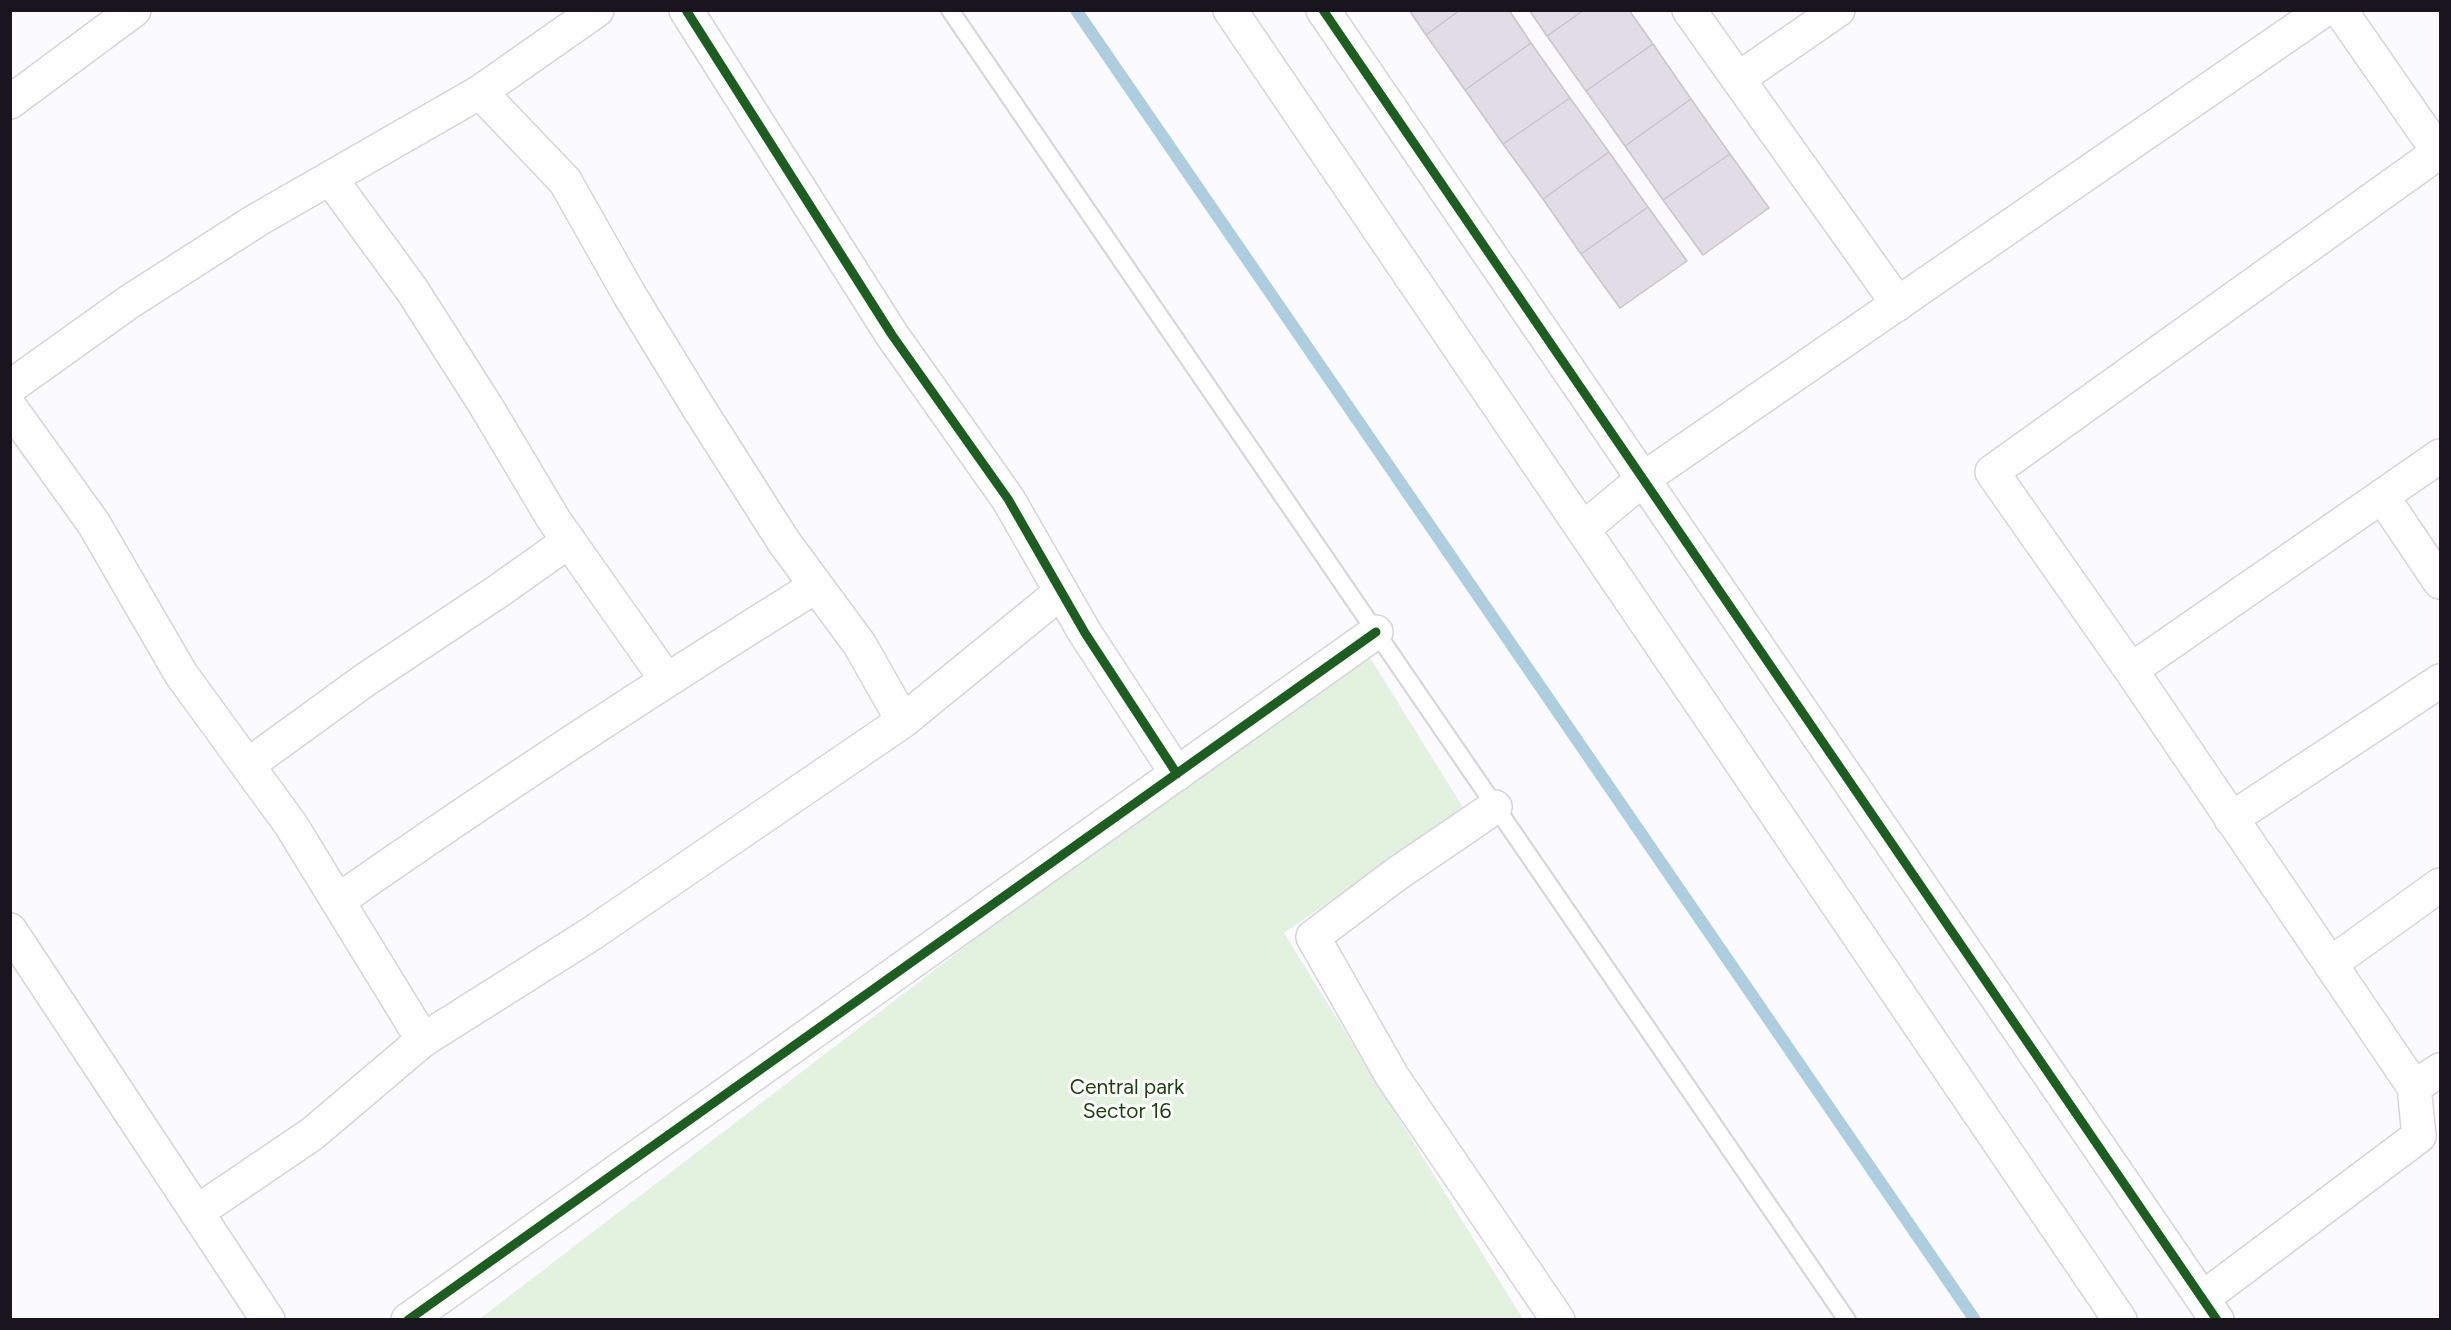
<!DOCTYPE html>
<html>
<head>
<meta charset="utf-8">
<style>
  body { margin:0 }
  #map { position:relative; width:2451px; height:1330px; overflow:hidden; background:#fbfafe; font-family:Figtree,sans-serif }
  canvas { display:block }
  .frame { position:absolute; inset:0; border:12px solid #18151f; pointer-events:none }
</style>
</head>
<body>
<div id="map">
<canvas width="2451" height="1330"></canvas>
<div class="frame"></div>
</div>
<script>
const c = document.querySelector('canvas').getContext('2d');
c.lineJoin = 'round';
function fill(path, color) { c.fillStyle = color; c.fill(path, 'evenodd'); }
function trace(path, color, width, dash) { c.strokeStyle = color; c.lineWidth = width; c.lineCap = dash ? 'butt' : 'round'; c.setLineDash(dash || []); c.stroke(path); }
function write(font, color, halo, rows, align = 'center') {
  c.font = font + ' Figtree,sans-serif'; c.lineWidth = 6; c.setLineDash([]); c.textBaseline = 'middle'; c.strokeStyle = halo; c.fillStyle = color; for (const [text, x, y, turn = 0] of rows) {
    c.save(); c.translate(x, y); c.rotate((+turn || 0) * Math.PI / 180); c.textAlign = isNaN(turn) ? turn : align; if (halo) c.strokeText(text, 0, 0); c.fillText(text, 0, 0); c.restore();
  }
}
fill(new Path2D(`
  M1361 643 1464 809 1284 933 1523 1319 478 1320Z`), '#e3f1df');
trace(new Path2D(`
  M1076 10 1975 1320`), '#adcedf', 12);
const building = new Path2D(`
  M1409 10H1460L1426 35Z
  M1460 10H1509L1531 43 1465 90 1426 35Z
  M1529 10H1584L1547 36Z
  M1584 10H1629L1653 44 1586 91 1547 36Z
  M1531 43 1570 98 1503 144 1465 90Z
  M1653 44 1691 99 1625 146 1586 91Z
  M1570 98 1609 152 1543 199 1503 144Z
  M1691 99 1730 154 1663 200 1625 146Z
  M1609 152 1648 207 1581 254 1543 199Z
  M1730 154 1769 208 1703 255 1663 200Z
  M1648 207 1687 261 1620 308 1581 254Z`);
fill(building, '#e1dde7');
trace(building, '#c7c4cb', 1.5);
const service = new Path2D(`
  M950 10 1847 1320`);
const minor = new Path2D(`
  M686 10 892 335 1008 499 1085 633 1177 774
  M1689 10 1898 304
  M1738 79 1838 10
  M480 92 565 181 629 294 698 407 784 542 860 645 903 721
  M10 102 134 10
  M330 178 412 290 486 406 554 520 666 679
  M10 387 129 302 257 220 480 92 597 10
  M10 407 94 524 181 674 291 825 423 1040
  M2382 496 2440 582
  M2131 670 1992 472 2439 152
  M248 765 365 680 497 592 569 541
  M1495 807 1398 873 1313 937 1392 1076 1558 1320
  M2231 819 2440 681
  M339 900C495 791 654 687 816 586
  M2330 964 2440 885
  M2414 1087 2131 670 2440 456
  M197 1212 312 1134 423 1040 591 934 903 721 1061 592
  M2203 1298 2419 1136 2414 1087 2440 1070`);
const tertiary = new Path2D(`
  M1230 10 2120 1320
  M1323 10 2217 1320
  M2340 10 2440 154
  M1583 529 1643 479 2324 10
  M10 930 268 1320
  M408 1320 1376 632`);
trace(service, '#d6d4db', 20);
trace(minor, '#d6d4db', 36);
trace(tertiary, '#d6d4db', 36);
trace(service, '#fefeff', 16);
trace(minor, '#fefeff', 33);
trace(tertiary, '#fefeff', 33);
trace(new Path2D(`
  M686 10 892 335 1008 499 1085 633 1177 774
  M1323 10 2217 1320
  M408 1320 1376 632`), '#1b5e20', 9);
write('21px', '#1b3f0a', '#fff', [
  ["Central park",1127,1088],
  ["Sector 16",1127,1112]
]);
</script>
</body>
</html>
